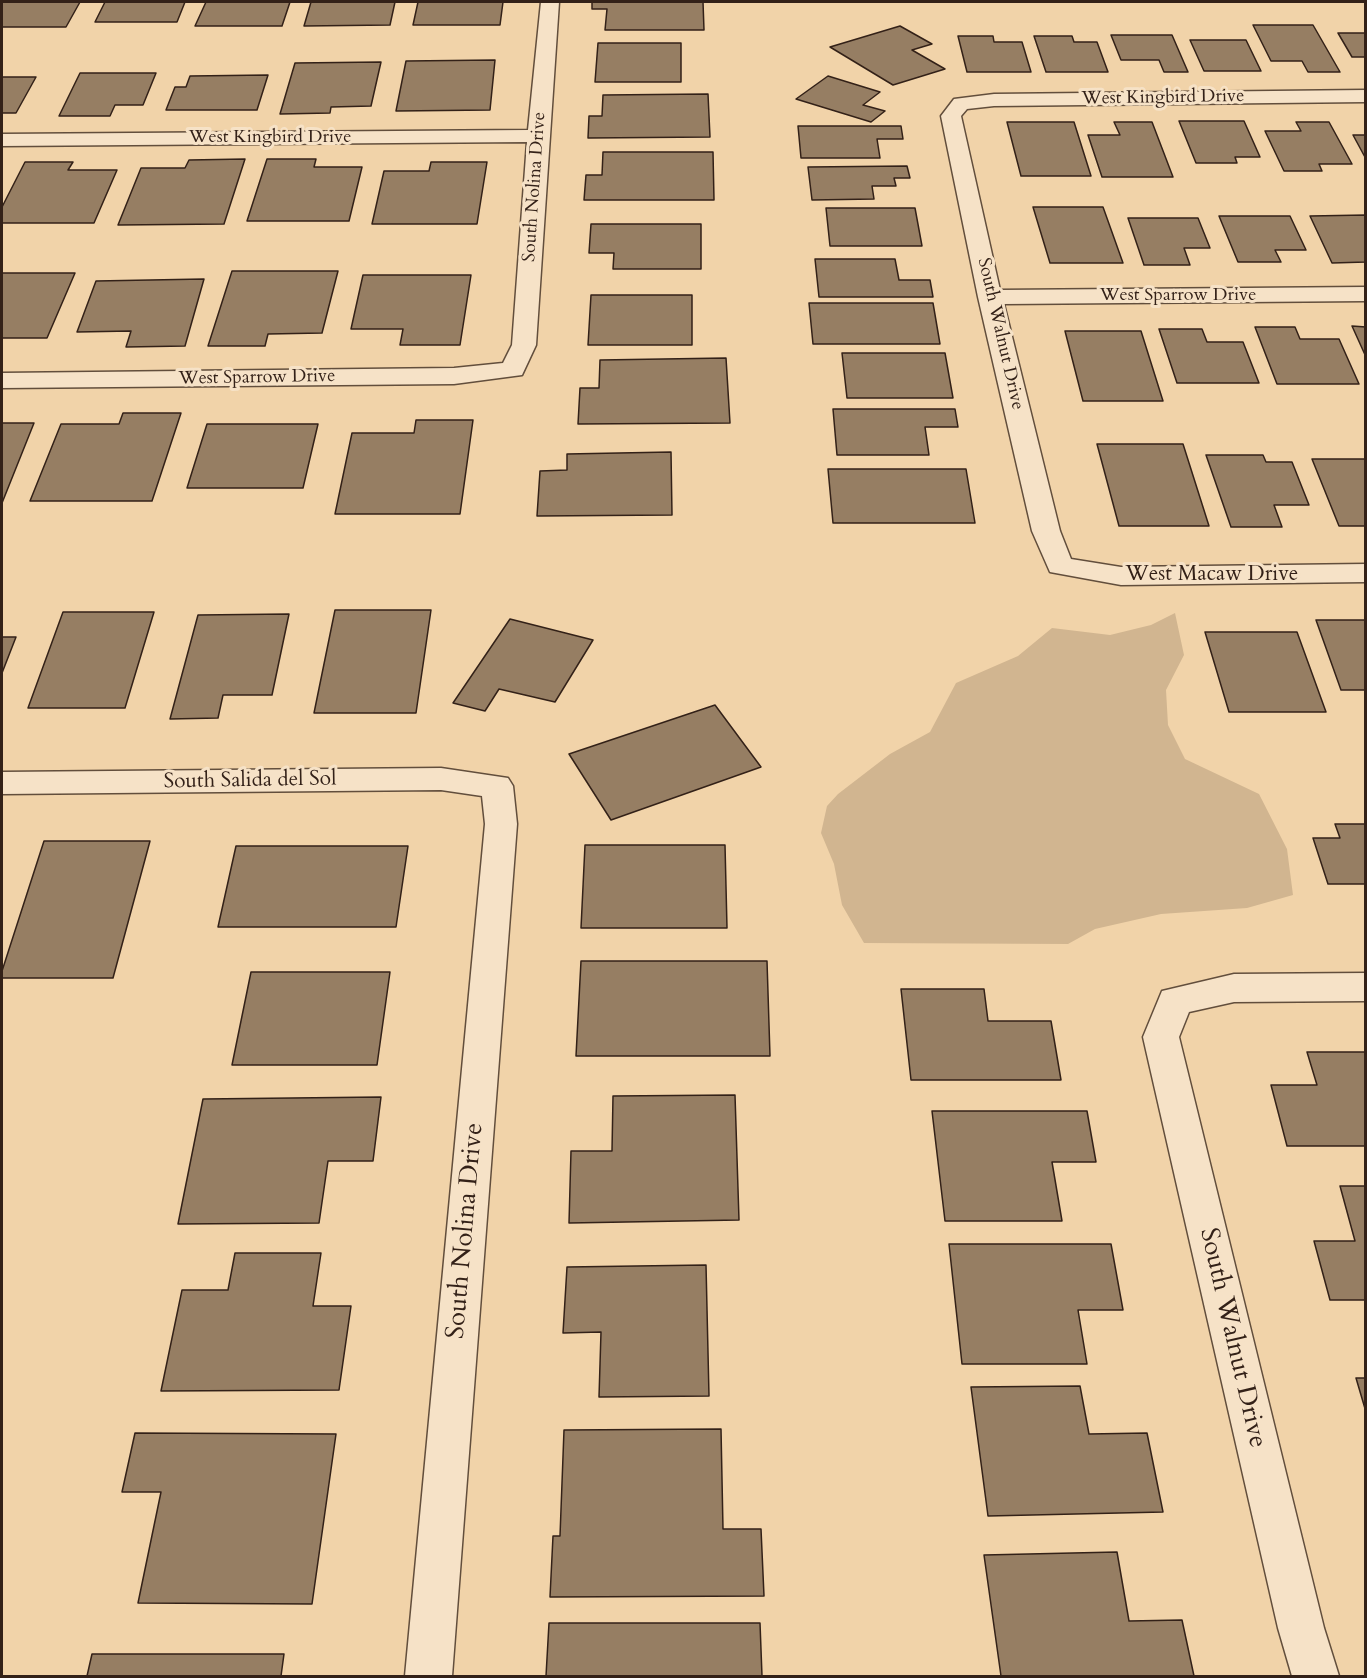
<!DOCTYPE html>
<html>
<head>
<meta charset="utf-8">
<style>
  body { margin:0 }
  #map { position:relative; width:1367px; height:1678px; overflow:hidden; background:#f1d3a9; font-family:Cardo,serif }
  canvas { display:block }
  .frame { position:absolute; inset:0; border:3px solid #332118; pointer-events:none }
</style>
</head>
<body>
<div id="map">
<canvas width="1367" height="1678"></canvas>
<div class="frame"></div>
</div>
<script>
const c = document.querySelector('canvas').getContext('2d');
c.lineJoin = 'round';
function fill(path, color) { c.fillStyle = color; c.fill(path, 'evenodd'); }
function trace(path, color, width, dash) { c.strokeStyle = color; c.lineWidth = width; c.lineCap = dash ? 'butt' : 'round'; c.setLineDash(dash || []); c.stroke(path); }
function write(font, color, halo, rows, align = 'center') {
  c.font = font + ' Cardo,serif'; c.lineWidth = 6; c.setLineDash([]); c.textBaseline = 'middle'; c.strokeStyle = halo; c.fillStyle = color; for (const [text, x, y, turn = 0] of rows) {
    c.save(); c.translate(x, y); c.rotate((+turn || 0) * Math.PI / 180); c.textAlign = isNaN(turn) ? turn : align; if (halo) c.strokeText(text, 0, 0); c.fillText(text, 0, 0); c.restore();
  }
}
fill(new Path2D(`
  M1175 613 1184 655 1166 690 1168 725 1185 759 1259 794 1287 849 1293 895 1247 908 1161 914 1095 929 1068 944 864 943 842 905 834 864 821 833 827 806 838 794 890 754 930 732 956 683 1018 656 1052 628 1110 635 1151 625Z`), '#d1b590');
const building = new Path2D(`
  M2 2H80L66 27H2Z
  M105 2H185L177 22H95Z
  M206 2H290L282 26H195Z
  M311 2H395L390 25 304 26Z
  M418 2H503L500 25H413Z
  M592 2H703L704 30H605L607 9H592Z
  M1253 25H1313L1340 72H1308L1302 61H1271Z
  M900 26 932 44 912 50 945 69 893 85 830 47Z
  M1338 33H1366V57H1352Z
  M1111 35H1172L1188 72H1164L1159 60H1121Z
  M958 36H993L994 42H1022L1031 72H967Z
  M1034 36H1072L1074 42H1097L1108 72H1046Z
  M1190 40H1246L1261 71H1204Z
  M598 43H681V82H595Z
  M495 60 490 110 396 111 406 61Z
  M381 62 371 106 331 107 330 113 280 114 295 63Z
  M80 73H156L143 105H115L110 116H59Z
  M268 75 257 110H166L175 87H186L190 76Z
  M828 76 880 92 863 105 885 111 871 122 796 99Z
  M2 77H36L16 113H2Z
  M708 94 710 137 588 138 589 116H602L603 95Z
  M1179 121H1244L1260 157H1235L1237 163H1196Z
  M1007 122H1074L1091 176H1021Z
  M1114 122H1152L1173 177H1102L1088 135H1120Z
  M1296 122H1329L1352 164H1319L1322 171H1284L1265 131H1301Z
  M798 126H901L903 139H877L880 158H801Z
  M1353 135H1366V159Z
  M603 152H713L714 200H584L586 175H602Z
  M245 159 224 224 118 225 141 168H185L189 160Z
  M267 159H316L314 167H362L349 221H247Z
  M25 162H73L68 170H117L94 223H2V207Z
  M431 162H487L477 224H372L384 171H429Z
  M907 166 910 178H894L896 186H872L874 199 812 200 808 167Z
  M1033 207H1103L1123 263H1050Z
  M826 208H915L922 246H830Z
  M1366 215V262L1332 263 1310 216Z
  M1219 216H1290L1306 250H1275L1281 262H1238Z
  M1128 218H1198L1210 248H1184L1190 265H1144Z
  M591 224H701V269H613L614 253H589Z
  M815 259H895L899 280H930L933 297H819Z
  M232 271H338L322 333 268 334 265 346H208Z
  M2 273H75L47 338H2Z
  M363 275H471L460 345H400L403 329H351Z
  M204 279 185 346 126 347 131 331 77 332 96 281Z
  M591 295H692V345H588Z
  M809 303H933L940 344H813Z
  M1352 326 1366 327V357Z
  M1255 327H1295L1300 339H1339L1359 384H1277Z
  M1159 329H1202L1207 342H1243L1259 383H1177Z
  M1065 331H1141L1163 401H1083Z
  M842 353H945L953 398H847Z
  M726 358 730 423 578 424 580 388H599L600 360Z
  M833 409H955L958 427H925L929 455H837Z
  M123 413H181L152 501H30L61 424H119Z
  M416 420H473L460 514H335L352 433H414Z
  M2 423H34L2 503Z
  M207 424H318L303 488H187Z
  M1097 444H1183L1209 526H1119Z
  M671 452 672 515 537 516 540 471 567 470V454Z
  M1206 455H1263L1266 462H1292L1309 505H1274L1282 527H1231Z
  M1312 459H1366V526H1339Z
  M828 469H966L975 523H833Z
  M335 610H431L416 713H314Z
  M63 612H154L125 708H28Z
  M289 614 272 695H223L218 718 170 719 198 615Z
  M510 619 593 640 555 702 499 689 485 711 453 703Z
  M1316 620H1366V690H1341Z
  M1205 632H1297L1326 712H1229Z
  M2 637H16L2 673Z
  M715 705 761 767 611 820 569 754Z
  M1335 824H1366V884H1328L1313 838H1340Z
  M44 841H150L113 978H2V971Z
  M585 845H725L727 928H581Z
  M236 846H408L396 927H218Z
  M581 961H767L770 1056H576Z
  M251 972H390L377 1065H232Z
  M901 989H984L988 1021H1051L1061 1080H911Z
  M1307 1052H1366V1146H1287L1271 1085H1317Z
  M735 1095 739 1220 569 1223 571 1151H612L613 1096Z
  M381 1097 373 1161H328L319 1223 178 1224 203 1099Z
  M932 1111H1087L1096 1162H1052L1062 1221H945Z
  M1340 1186H1366V1300H1330L1314 1241H1355Z
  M949 1244H1111L1123 1310H1078L1087 1364H962Z
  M235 1253H321L313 1306H351L339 1390 161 1391 182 1290H228Z
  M706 1265 709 1396 599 1397 601 1332 563 1333 567 1267Z
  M1356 1378H1366V1412Z
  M1080 1386 1089 1434 1147 1433 1163 1512 988 1516 971 1387Z
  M721 1429 723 1529H761L764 1596 550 1597 553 1536H560L564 1430Z
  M135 1433 336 1434 312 1604 138 1603 161 1492H122Z
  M1117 1552 1129 1621 1182 1620 1194 1676H1001L984 1555Z
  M549 1623H760L762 1676H546Z
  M92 1654H284L281 1676H87Z`);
fill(building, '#967e63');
trace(building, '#332118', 1.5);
const minor = new Path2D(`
  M541 2H559L536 345 522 375 454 384 2 388V373L454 368 503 363 512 345 527 142 2 146V134L528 130Z
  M1366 90V102L994 106 967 109 961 116 1000 290 1366 287V301L1004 304 1060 531 1071 559 1121 567 1366 564V582L1121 585 1050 572 1032 531 978 297 941 116 954 99 994 94Z
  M441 768 508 778 513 786 517 824 452 1676H405L485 824 482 796 441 790 2 794V772Z
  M1366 973V1001L1234 1002 1189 1012 1179 1037 1324 1628 1339 1676H1292L1278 1628 1143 1037 1162 991 1234 974Z`);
trace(minor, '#624e3c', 3);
fill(minor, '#f6e2c7');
write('18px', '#332118', '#f6e2c7', [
  ["West Kingbird Drive",1163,98,-1],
  ["West Kingbird Drive",270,138],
  ["South Nolina Drive",535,187,-86],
  ["West Sparrow Drive",1178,296],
  ["South Walnut Drive",1000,334,77],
  ["West Sparrow Drive",257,378,-1]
]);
write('21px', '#332118', '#f6e2c7', [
  ["West Macaw Drive",1212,575],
  ["South Salida del Sol",250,781,-1]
]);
write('26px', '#332118', '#f6e2c7', [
  ["South Nolina Drive",466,1231,-85],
  ["South Walnut Drive",1232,1338,77]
]);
</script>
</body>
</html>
